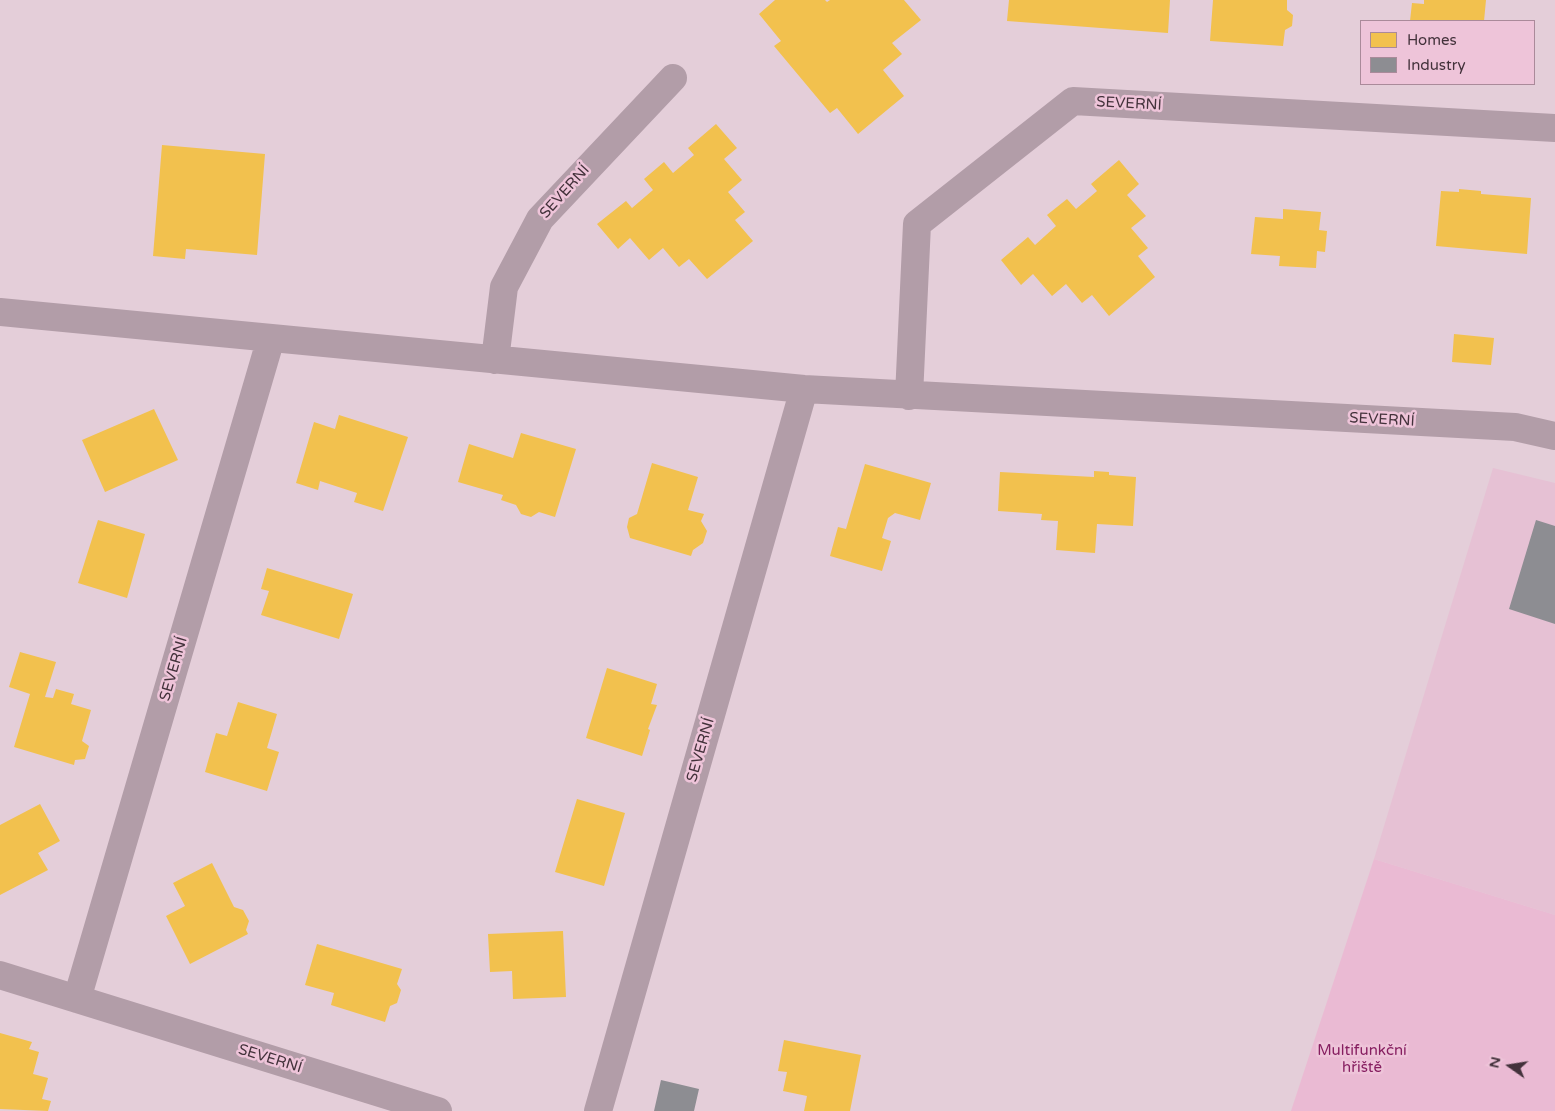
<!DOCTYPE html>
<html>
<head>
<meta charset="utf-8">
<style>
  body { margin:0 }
  #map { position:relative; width:1555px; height:1111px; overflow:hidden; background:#e4ced9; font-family:"Varela Round",sans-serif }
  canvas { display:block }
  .legend { position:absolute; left:1360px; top:20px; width:175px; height:65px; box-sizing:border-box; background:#eec4d9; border:1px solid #aa8a9a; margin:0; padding:6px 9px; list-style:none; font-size:15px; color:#43323b }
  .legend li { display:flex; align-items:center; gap:10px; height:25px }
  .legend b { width:25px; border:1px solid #aa8a9a }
  .north { position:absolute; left:1485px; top:1041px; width:50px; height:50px; -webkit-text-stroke:4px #eec4d9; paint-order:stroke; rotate:283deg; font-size:14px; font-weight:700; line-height:20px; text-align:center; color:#43323b }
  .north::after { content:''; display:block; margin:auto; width:18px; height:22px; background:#43323b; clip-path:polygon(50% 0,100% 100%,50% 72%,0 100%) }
</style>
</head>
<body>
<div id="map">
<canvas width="1555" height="1111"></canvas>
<ul class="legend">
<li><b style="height:14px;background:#f2c14e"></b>Homes</li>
<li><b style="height:14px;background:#8d8d92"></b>Industry</li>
</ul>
<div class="north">N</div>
</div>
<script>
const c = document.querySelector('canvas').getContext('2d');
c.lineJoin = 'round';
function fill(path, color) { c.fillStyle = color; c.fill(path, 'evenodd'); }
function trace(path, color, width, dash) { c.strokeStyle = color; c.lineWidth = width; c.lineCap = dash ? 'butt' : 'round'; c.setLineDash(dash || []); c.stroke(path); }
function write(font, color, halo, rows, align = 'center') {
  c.font = font + ' "Varela Round",sans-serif'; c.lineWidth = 5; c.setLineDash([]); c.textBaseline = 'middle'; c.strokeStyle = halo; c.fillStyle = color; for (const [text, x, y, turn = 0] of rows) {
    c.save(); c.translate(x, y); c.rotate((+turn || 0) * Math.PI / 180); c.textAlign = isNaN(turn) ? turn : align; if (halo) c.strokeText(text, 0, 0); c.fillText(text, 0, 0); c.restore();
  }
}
fill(new Path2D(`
  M1493 468 1555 483V915L1374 859Z`), '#e6c1d4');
fill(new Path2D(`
  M1374 859 1555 915V1111H1291Z`), '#eabad3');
fill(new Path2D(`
  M775 0H825L827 2 830 0H904L921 20 892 43 902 54 883 70 904 96 858 134 837 108 830 113 774 46 781 41 759 14Z
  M1009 0H1170L1168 33 1007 21Z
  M1213 0H1287V10L1293 15 1292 26 1285 30 1283 46 1210 41Z
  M1424 0H1486L1484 21H1410L1412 3 1424 4Z
  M716 124 737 148 724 159 742 180 728 192 745 212 735 220 753 241 707 279 689 259 679 267 663 248 649 260 630 238 618 249 597 224 626 201 632 208 653 190 644 179 664 162 673 173 694 155 688 148Z
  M162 145 265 154 257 255 186 249 185 259 153 256Z
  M1119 160 1139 184 1127 195 1146 216 1131 228 1148 248 1138 256 1155 277 1109 316 1092 295 1082 303 1066 284 1052 296 1033 274 1021 285 1001 260 1028 237 1035 245 1056 226 1047 215 1067 199 1076 209 1097 191 1091 184Z
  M1459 189 1481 191V194L1531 198 1527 254 1436 246 1441 191 1459 192Z
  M1283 209 1321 212 1319 230 1327 231 1325 252 1317 251 1316 268 1279 266 1280 256 1251 254 1255 217 1283 219Z
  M1454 334 1494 338 1491 365 1452 362Z
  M154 409 178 460 105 492 82 440Z
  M339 415 408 437 383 511 354 502 357 493 320 481 318 490 296 483 314 422 335 429Z
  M521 433 576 449 555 517 539 512 531 517 521 514 516 505 501 500 503 495 458 482 469 444 513 458Z
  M652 463 698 477 688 510 704 514 701 521 707 531 703 543 693 550 691 556 630 538 627 527 629 518 637 514Z
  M865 464 931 483 920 520 895 513 888 518 882 538 891 541 882 571 830 556 838 527 846 529Z
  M1094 471 1109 472V475L1136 477 1133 526 1097 524 1095 553 1056 550 1058 521 1041 520 1042 514 998 511 1000 472 1094 477Z
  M98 520 145 534 127 598 78 583Z
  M267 568 353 594 339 639 261 615 269 591 261 589Z
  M20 652 56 662 45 697 53 698 56 689 74 694 71 704 91 710 82 741 89 746 85 759 75 760 74 765 14 747 30 694 9 687Z
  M607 668 657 684 651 704 657 705 648 729 650 730 642 756 586 738Z
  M238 702 277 714 267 748 279 752 267 791 205 772 216 733 227 736Z
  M577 799 625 813 604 886 555 872Z
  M40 804 60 841 38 853 48 870 0 895V825Z
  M212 863 234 907 243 910 249 921 246 930 248 934 190 964 166 916 185 906 173 883Z
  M563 931 566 997 513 999 512 971 490 972 488 934Z
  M317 944 402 969 397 984 401 990 397 1003 390 1006 385 1022 331 1005 334 993 305 985Z
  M0 1033 32 1042 29 1049 39 1052 33 1074 48 1078 42 1099 51 1101 48 1111 0 1109Z
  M784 1040 861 1055 850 1111H804L807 1096 783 1091 787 1072 778 1071Z`), '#f2c14e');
fill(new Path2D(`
  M1536 520 1555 526V624L1509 609Z
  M661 1080 699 1089 694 1111H654Z`), '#8d8d92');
trace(new Path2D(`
  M0 312 804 389 1515 427 1555 436
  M495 360 504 287 540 219 673 78
  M909 396 917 224 1073 101 1555 128
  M0 975 438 1111
  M77 999 271 338
  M598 1111 804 389`), '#b29da8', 28);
write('15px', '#43323b', '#eec4d9', [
  ["SEVERNÍ",1129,104,3],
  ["SEVERNÍ",565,192,-48],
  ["SEVERNÍ",1382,420,3],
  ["SEVERNÍ",174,669,-74],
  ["SEVERNÍ",701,750,-74],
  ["SEVERNÍ",270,1059,17]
]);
write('15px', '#861e60', '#eec4d9', [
  ["Multifunkční",1362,1051],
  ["hřiště",1362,1068]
]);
</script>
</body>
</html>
